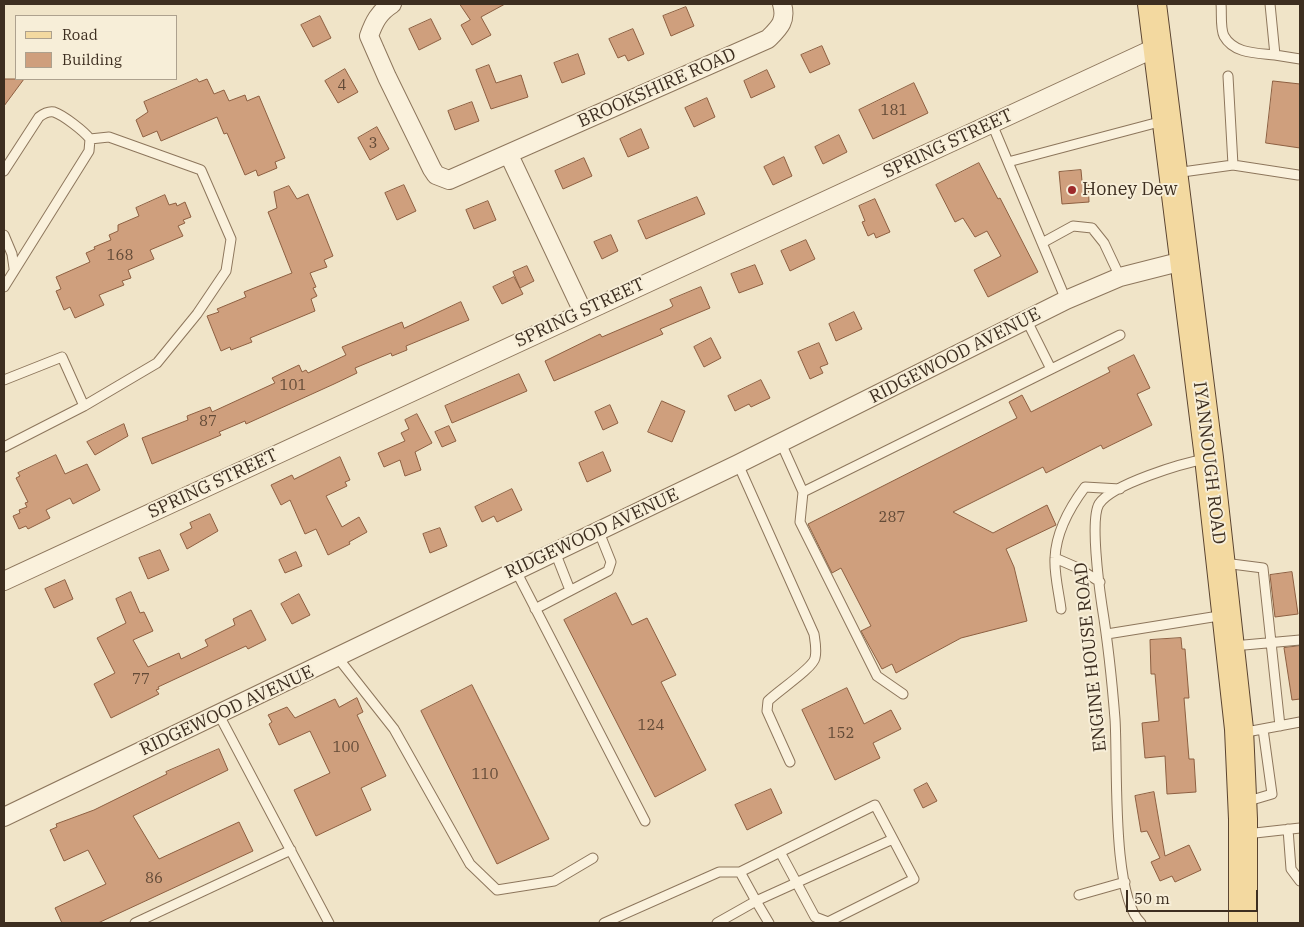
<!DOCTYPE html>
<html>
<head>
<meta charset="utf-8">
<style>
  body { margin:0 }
  #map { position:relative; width:1304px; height:927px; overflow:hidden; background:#f0e4c8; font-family:"IBM Plex Serif",serif }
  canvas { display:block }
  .frame { position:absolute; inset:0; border:5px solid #3d2e20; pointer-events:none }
  .legend { position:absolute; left:15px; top:15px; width:162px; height:65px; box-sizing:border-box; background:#f7eed8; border:1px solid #ada18e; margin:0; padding:6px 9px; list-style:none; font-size:15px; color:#3d2e20 }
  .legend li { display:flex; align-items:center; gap:10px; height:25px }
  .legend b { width:25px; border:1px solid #ada18e }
  .scale { position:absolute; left:1126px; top:890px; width:132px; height:22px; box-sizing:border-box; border:2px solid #3d2e20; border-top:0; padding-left:6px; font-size:15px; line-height:18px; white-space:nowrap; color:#3d2e20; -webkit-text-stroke:4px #f7eed8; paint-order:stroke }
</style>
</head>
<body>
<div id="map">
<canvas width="1304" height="927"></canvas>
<div class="frame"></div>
<ul class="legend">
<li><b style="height:6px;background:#f3d9a0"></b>Road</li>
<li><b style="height:14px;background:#cf9f7d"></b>Building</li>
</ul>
<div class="scale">50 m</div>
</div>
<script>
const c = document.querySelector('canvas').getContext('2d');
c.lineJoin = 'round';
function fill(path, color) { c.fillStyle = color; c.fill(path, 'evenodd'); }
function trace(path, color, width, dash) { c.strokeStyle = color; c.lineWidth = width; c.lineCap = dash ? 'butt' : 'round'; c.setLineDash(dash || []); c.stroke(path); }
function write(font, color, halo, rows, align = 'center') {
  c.font = font + ' "IBM Plex Serif",serif'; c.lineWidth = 4; c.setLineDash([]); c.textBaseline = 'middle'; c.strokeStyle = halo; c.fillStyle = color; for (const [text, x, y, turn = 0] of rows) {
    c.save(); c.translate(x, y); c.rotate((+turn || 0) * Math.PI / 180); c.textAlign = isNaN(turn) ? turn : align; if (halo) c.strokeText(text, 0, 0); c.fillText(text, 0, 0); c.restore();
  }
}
const building = new Path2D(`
  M460 4H505L481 17 491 35 472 45 461 25 470 20Z
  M686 7 694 26 671 36 663 16Z
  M320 16 331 38 313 47 301 25Z
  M431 19 441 39 419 50 409 29Z
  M633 29 644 54 628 61 625 55 618 58 609 39Z
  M822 46 830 64 810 73 801 55Z
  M578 54 585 74 562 83 554 63Z
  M489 65 496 83 521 75 528 97 491 109 476 70Z
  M345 69 358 92 338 103 325 81Z
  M767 70 775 87 751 98 744 81Z
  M4 79H24L4 106Z
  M197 79 199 82 207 79 214 94 224 90 229 101 245 95 247 101 259 96 285 158 275 162 277 168 258 176 256 170 245 175 227 133 224 134 217 117 161 141 157 131 143 137 136 120 148 112 144 102Z
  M1273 81 1300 84V148L1266 143Z
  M914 83 928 113 873 139 859 110Z
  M707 98 715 117 694 127 685 108Z
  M472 102 479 121 455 130 448 111Z
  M377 127 389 149 370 160 358 138Z
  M641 129 649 148 628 157 620 139Z
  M839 135 847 152 823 164 815 147Z
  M784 157 792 176 773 185 764 167Z
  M584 158 592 176 563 189 555 171Z
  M979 163 998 199 1000 198 1038 272 988 297 974 270 1001 256 987 231 975 237 963 218 955 222 936 185Z
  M1081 170 1082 181H1088L1089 202 1062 204 1059 172Z
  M404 185 416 211 397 220 385 193Z
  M289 186 297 199 308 194 333 256 324 260 327 267 310 273 316 287 313 288 317 296 311 299 315 311 250 338 252 342 231 350 230 347 221 351 207 316 219 312 217 309 246 297 244 292 292 273 268 212 277 208 274 192Z
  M165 195 169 205 176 203 177 206 185 202 191 217 183 220 185 223 178 226 183 236 150 250 154 259 128 270 131 278 122 281 124 285 99 295 104 305 75 318 70 307 64 310 56 291 61 289 56 277 90 262 86 253 95 249 94 247 111 240 109 235 118 231V225L139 216 136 208Z
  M697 197 705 214 646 239 638 221Z
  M875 199 890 232 876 238 874 233 868 236 862 222 865 221 859 206Z
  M488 201 496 220 474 229 466 210Z
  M611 235 618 251 602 259 594 242Z
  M806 240 815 259 790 271 781 251Z
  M755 265 763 284 739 293 731 274Z
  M527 266 534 281 520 288 513 272Z
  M514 277 523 294 502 304 493 287Z
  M701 287 710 308 660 329 663 334 554 381 545 361 600 334 602 337 670 308 673 306 670 300Z
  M461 302 469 320 406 346 407 350 392 356 391 353 355 368 357 373 334 384 246 424 245 421 219 432 221 435 152 464 142 438 188 420 187 416 210 407 212 412 275 383 272 378 299 365 302 372 306 370 308 373 346 355 342 347 402 322 404 328Z
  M854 312 862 329 836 341 829 324Z
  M711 338 721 358 704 367 694 347Z
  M819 343 828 364 820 367 823 373 810 379 798 352Z
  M1134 355 1150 388 1137 394 1152 425 1103 449 1101 445 1046 473 1043 467 953 512 993 533 1047 505 1056 525 1006 549 1014 567 1027 621 961 638 896 673 892 664 882 669 861 631 871 626 841 568 832 573 808 524 1017 418 1009 402 1022 395 1031 412 1110 372 1108 368Z
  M519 374 527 391 452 423 445 406Z
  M761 380 770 398 751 407 749 404 735 411 728 396Z
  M662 401 685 411 672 442 648 432Z
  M610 405 618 423 603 430 595 412Z
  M417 414 432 443 415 452 421 470 405 476 400 460 384 467 378 453 405 441 401 433 409 429 405 420Z
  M124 424 128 436 95 455 87 442Z
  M449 426 456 441 442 447 435 432Z
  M603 452 611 471 587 482 579 463Z
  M56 455 65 474 87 464 100 490 73 504 70 498 46 510 50 518 28 529 26 526 19 529 13 516 20 513 19 510 27 507 25 503 28 502 16 478 20 476 18 473Z
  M340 457 350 480 345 482 347 486 326 496 342 527 359 517 367 532 349 542 350 544 328 555 316 529 305 534 290 500 281 505 271 485 292 475 294 479Z
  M512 489 522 510 497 522 494 516 482 522 475 507Z
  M210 514 218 531 187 549 180 534 192 528 190 523Z
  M440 528 447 546 430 553 423 534Z
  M160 550 169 570 148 579 139 558Z
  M296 552 302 566 285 573 279 560Z
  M1292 572 1298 614 1275 617 1270 575Z
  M65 580 73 599 54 608 45 589Z
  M131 592 140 613 144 612 153 631 133 640 148 667 179 653 181 659 208 646 205 640 235 625 233 619 251 610 266 640 248 649 246 646 158 687 159 689 156 690 159 694 111 718 94 684 115 673 97 638 126 623 116 599Z
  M616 593 632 625 647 618 676 675 661 682 706 770 655 797 564 620Z
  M299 594 310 615 292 624 281 604Z
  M1181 638 1182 649H1185L1189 698H1184L1189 759H1194L1196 792 1167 794 1165 756 1145 758 1142 723 1159 721 1155 674H1151L1150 640Z
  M1300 646V699L1292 700 1284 648Z
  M472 685 549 839 497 864 421 711Z
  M847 688 864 724 891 710 901 729 873 743 880 758 835 780 802 710Z
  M357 698 363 712 357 715 386 776 361 788 371 810 316 836 294 790 330 773 310 731 279 745 269 724 272 722 268 715 287 707 295 718 335 699 339 707Z
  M219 749 228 770 133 816 159 859 239 822 253 851 98 923H62L55 908 106 884 88 850 64 861 50 830 57 827 56 824 94 810 167 774 166 772Z
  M927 783 937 801 923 808 914 790Z
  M771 789 782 813 747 830 735 805Z
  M1154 792 1165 856 1189 845 1201 870 1175 882 1172 876 1160 881 1151 862 1160 858 1147 831 1141 832 1135 796Z`);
fill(building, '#cf9f7d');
trace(building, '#8d5f41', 1);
const lane = new Path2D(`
  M1221 4C1222 13 1220 28 1224 36 1234 54 1257 53 1275 55L1270 4
  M1275 55 1300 59
  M1228 76 1233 165
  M992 124 1066 300
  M1008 162 1163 121
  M4 171 39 117C43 114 49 111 54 112 63 115 84 131 90 139L89 151 4 287
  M1175 173 1233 165 1298 175
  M4 235 12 254 14 268
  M1042 243 1073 226 1092 228 1104 243 1120 277
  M1026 319 1051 369
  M4 380 62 357 84 406
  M781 443 803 492 800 522 877 676 903 694
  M4 447 84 406 157 363 197 314 226 271 231 239 201 170 109 137 90 139
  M738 464 814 634C815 641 817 650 815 658 813 668 778 691 768 701L767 711 790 762
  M803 492 1120 335
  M555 552 570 590
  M1055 558 1078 568 1100 582
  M1224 563 1263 568 1280 726
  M516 571 645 821
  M535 609 608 571 611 562 599 532
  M1061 609C1059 593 1054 574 1055 558 1056 533 1070 507 1085 487L1120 489
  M1107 634 1225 615
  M1233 646 1300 640
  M338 658 394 729 470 864 497 890 554 881 593 858
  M219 715 329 923
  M1241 733 1300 722
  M1245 802 1272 794 1263 729
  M1288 829 1291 869 1300 881
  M1246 834 1300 828
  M780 852 815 917 828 922 914 879 893 839
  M740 872 875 805 893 839 756 901 769 923
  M1079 895 1125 882
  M135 923 291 850
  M604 923 719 872H740L756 901 717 923
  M1141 923C1111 895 1118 763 1115 719 1112 681 1108 643 1102 606 1099 586 1090 519 1099 504 1112 484 1183 463 1206 459`);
const street = new Path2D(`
  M392 4C379 12 374 22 369 36L387 77 432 169 436 175 449 180 768 39C779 28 787 21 782 4
  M509 155 583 312
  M4 581 1157 47
  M4 817 738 464 1066 300 1120 277 1183 261`);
const primary = new Path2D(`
  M1152 4 1209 458 1239 729 1243 819V923`);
trace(lane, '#8d765c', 11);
trace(street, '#8d765c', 20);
trace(primary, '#5b4430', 30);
trace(lane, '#faf1dc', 9);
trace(street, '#faf1dc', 18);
trace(primary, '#f3d9a0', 28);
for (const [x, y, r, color] of [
  [1072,190,5,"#9e2a2b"]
]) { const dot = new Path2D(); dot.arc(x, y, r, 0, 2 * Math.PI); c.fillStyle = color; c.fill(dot); trace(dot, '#f7eed8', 2); }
write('15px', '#624a37', null, [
  ["4",342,86],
  ["181",894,111],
  ["3",373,144],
  ["168",120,256],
  ["101",293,386],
  ["87",208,422],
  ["287",892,518],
  ["77",141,680],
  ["124",651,726],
  ["152",841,734],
  ["100",346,748],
  ["110",485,775],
  ["86",154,879]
]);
write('18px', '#3d2e20', '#f7eed8', [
  ["BROOKSHIRE ROAD",657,88,-24],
  ["SPRING STREET",948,144,-25],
  ["SPRING STREET",580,313,-25],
  ["RIDGEWOOD AVENUE",955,356,-27],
  ["IYANNOUGH ROAD",1209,463,83],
  ["SPRING STREET",213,484,-25],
  ["RIDGEWOOD AVENUE",592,534,-25],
  ["ENGINE HOUSE ROAD",1091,657,-96],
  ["RIDGEWOOD AVENUE",227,711,-25]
]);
write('18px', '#3d2e20', '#f7eed8', [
  ["Honey Dew",1082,190]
], 'left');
</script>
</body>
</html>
